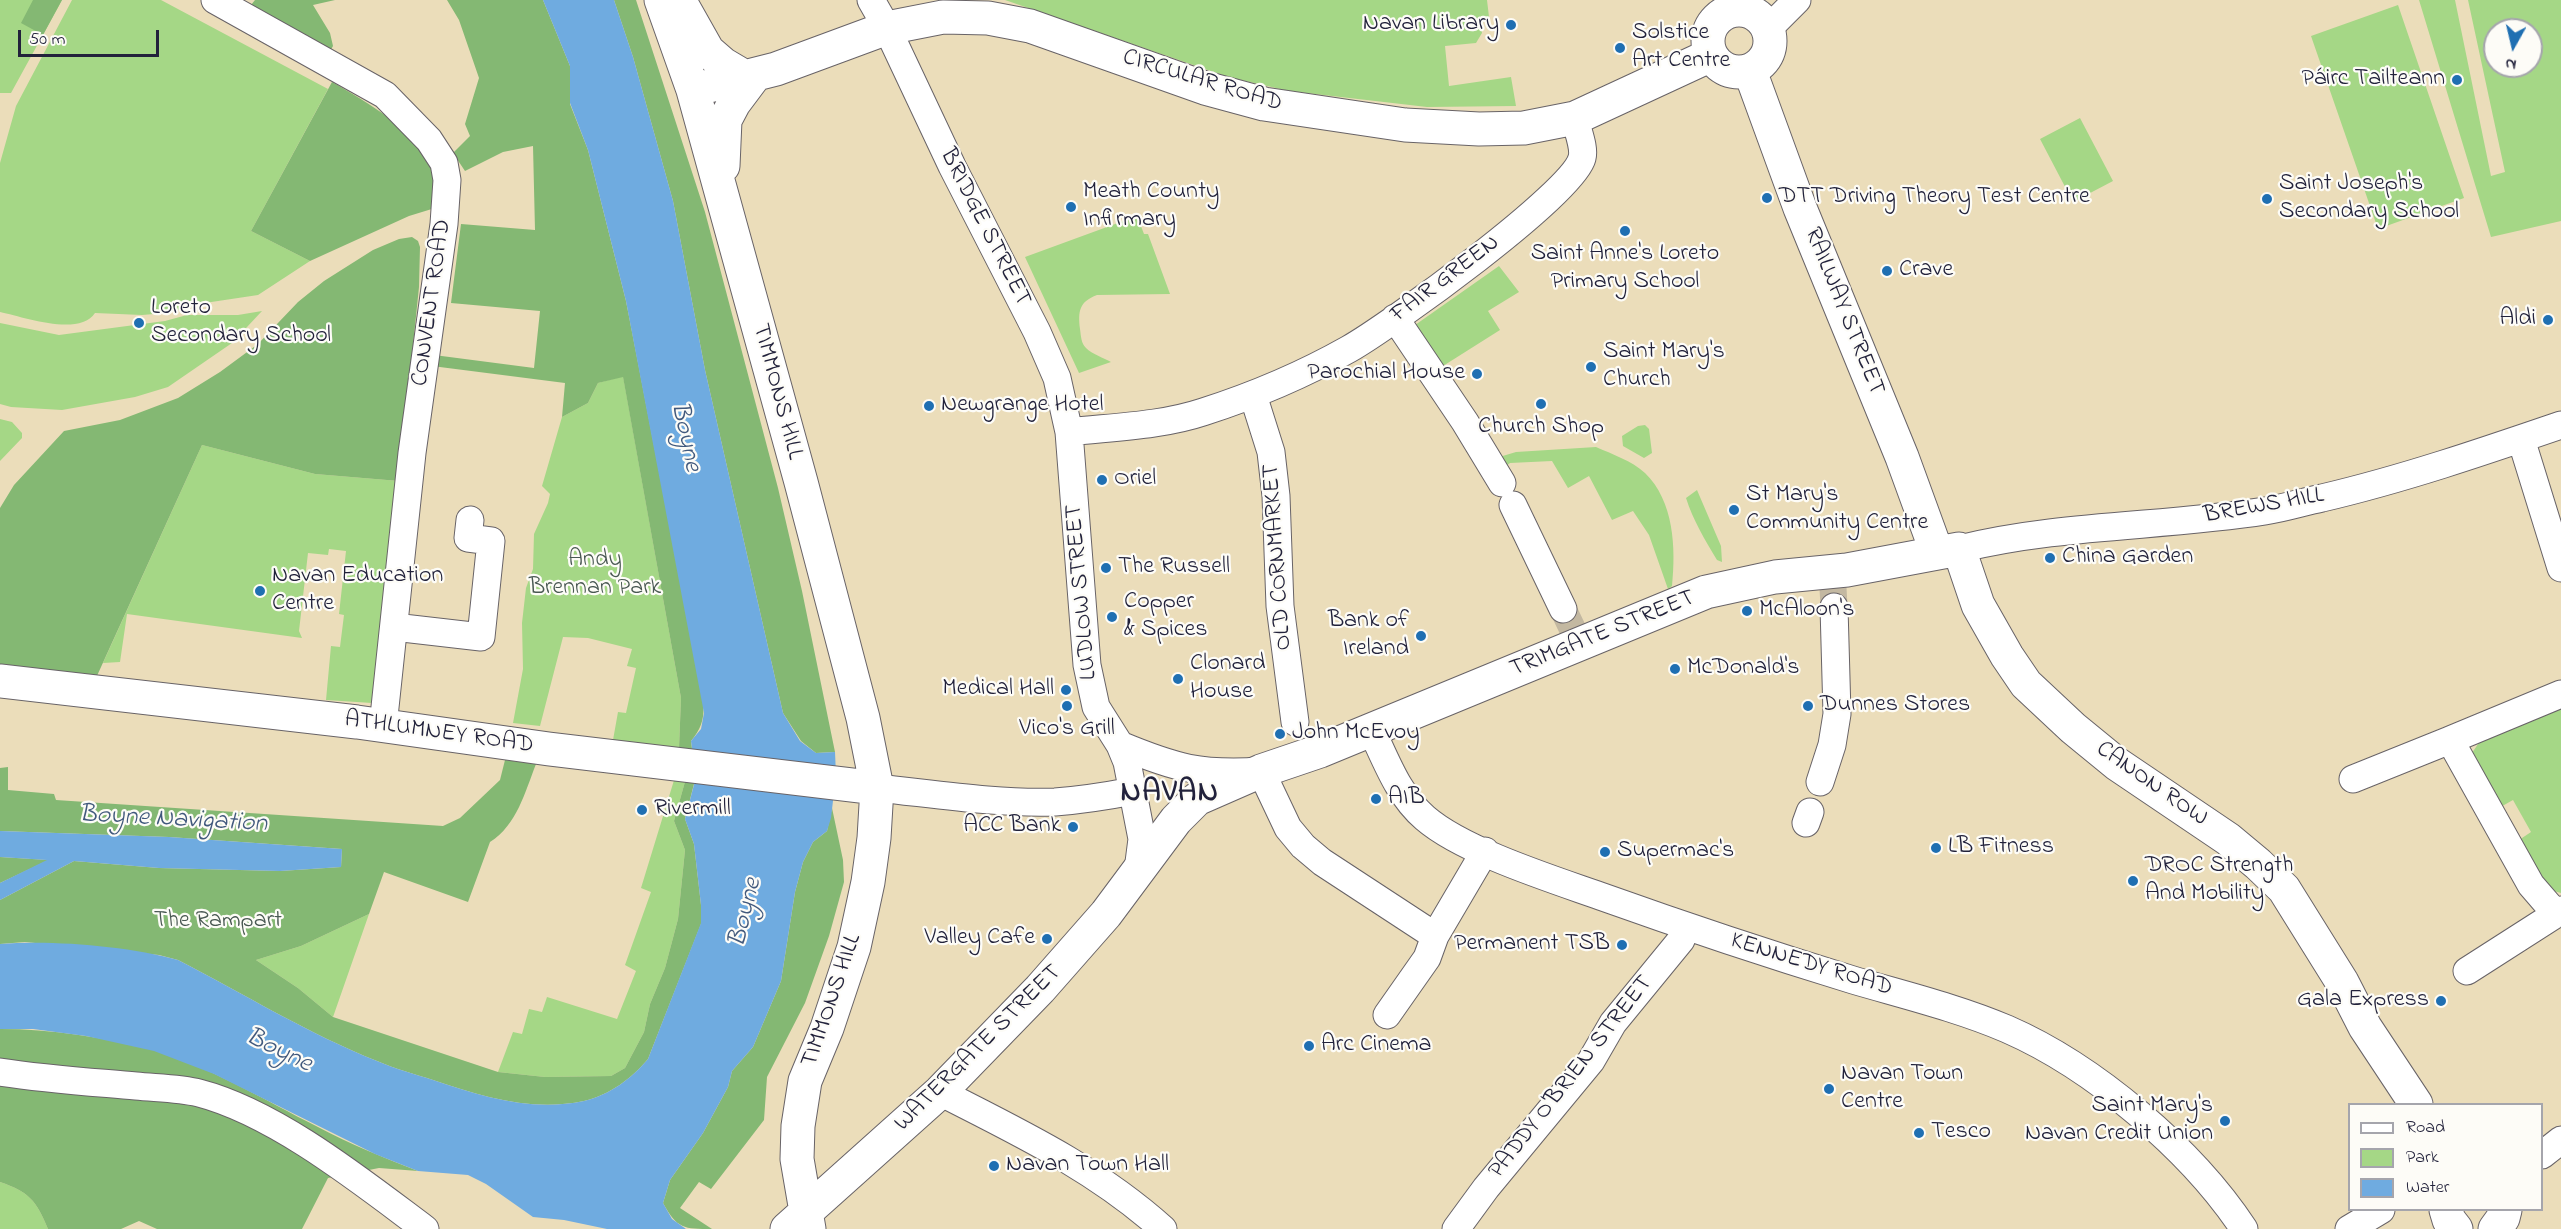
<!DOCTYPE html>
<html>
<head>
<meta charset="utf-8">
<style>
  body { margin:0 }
  #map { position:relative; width:2561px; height:1229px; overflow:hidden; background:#ebddba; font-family:"Indie Flower",sans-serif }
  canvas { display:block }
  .legend { position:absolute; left:2348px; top:1103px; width:195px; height:108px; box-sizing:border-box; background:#fdfcf7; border:2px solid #a5a5ac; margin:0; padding:8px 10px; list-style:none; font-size:18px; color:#22223b }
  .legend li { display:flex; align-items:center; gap:12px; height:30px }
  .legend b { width:30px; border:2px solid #a5a5ac }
  .north { position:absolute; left:2483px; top:18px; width:60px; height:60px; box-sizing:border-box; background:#fdfcf7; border:2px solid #a5a5ac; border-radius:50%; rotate:188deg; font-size:16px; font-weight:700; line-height:24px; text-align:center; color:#22223b }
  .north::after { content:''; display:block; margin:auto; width:21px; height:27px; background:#1f6fb2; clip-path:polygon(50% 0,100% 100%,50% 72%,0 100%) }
  .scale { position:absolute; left:18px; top:30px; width:141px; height:27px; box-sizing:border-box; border:3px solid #22223b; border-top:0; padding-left:8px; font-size:18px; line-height:21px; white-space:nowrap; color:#22223b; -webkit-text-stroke:4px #fdfcf7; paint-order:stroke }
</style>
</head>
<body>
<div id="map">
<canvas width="2561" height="1229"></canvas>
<ul class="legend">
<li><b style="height:8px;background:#fff"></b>Road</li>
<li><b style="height:16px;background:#a5d786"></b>Park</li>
<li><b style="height:16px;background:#6fabe0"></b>Water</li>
</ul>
<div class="north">N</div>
<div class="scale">50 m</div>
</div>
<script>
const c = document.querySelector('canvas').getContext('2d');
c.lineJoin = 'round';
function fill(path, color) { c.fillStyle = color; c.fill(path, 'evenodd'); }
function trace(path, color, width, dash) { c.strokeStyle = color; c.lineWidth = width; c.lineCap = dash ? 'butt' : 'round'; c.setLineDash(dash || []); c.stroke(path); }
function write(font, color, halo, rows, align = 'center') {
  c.font = font + ' "Indie Flower",sans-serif'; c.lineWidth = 4.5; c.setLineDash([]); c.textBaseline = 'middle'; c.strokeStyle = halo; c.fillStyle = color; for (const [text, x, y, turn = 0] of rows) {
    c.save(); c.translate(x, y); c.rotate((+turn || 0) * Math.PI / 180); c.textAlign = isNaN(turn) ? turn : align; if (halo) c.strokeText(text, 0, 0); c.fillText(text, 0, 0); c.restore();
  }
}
fill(new Path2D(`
  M0 0H62L11 93H0Z
  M72 0H161L328 89 251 231 310 261 258 295 198 304 166 313 142 315 95 313C79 337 24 317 0 312V163L16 106Z
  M1005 0H1487L1489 17 1480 19 1482 33 1476 43 1445 46 1449 86 1511 77 1516 106 1427 107 1289 91 1228 77Z
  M2419 0H2455L2491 176 2505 172 2468 0H2561V221L2491 237ZM2495 30H2531V66H2495Z
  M2398 5 2464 198 2378 229 2311 36Z
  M2080 118 2113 181 2073 202 2040 139Z
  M1137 216 1144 234H1148L1170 294 1097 295C1079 302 1078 311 1080 329 1081 336 1081 343 1086 348 1092 354 1104 358 1111 362L1079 373 1025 257Z
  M1499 266 1519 292 1488 311 1500 330 1443 366 1408 330Z
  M262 311 232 343 168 387 135 397 62 410 11 407 0 404V323L59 335 165 321 187 315H238Z
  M623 376 681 698 679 748 613 740 618 712 626 713 636 668 627 666 632 649 588 638 563 637 540 726 513 723 523 669 522 623 526 588 533 569 534 534 548 503 550 494 542 486 562 417 588 403 598 383Z
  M0 419 12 422 22 433V438L0 461Z
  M1645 425 1649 429 1652 453 1644 458 1623 446 1622 436 1638 426Z
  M202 445 315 474 399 481 372 703 326 700 331 646 340 647 344 615 339 614 346 551 329 549 328 555 308 553 299 631 302 638 127 614 120 662 103 663Z
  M1596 447C1612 454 1632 461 1645 473 1674 501 1676 548 1672 586L1668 589 1649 535 1633 511 1612 520 1589 476 1568 488 1552 461 1510 463 1502 469 1496 458 1516 452Z
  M1697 490 1721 546 1722 562 1717 560C1705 540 1693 520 1686 498Z
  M2561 706V893L2550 890 2516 842 2531 832 2513 800 2497 809 2470 756 2480 741Z
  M675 777 686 778 674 821 685 850 678 919 665 968 650 1004 644 1032 625 1068 611 1076 545 1077 498 1072 513 1032 522 1034 529 1009 542 1012 547 997 617 1019 636 971 625 965 651 892 641 888Z
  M369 914 333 1017 298 988 256 960 301 946Z
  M0 1182C29 1192 36 1200 48 1229H0Z`), '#a5d786');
fill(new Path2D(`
  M33 0H62L43 35 21 23Z
  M255 0H335L313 5 330 33 333 46 328 55 247 10Z
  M447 0H543L570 66V104L588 150 626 301 698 672C702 700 711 718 691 741L692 749 679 748 681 698 623 377 598 383 588 403 562 417 565 383 432 366 434 355 534 368 540 311 451 303 461 224 535 230 533 146 503 152 465 171 453 153 470 136 465 124 479 78 459 20Z
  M614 0H636L705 212 778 488 802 591 835 752 816 753 801 741 783 713 705 370 673 201 633 57Z
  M332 82C367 102 418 131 433 171 437 183 436 195 435 208L409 216 310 261 251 231Z
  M412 237 418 241 420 247 419 287 399 481 315 474 202 445 96 678 0 665V508L14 485 64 431 120 420 178 398 220 372 258 344 298 302 324 281 373 250 399 239Z
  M505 760 536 764C525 792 517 825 490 842L468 902 384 872 369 914 301 946 256 960 298 988 333 1017 498 1072 545 1077 611 1076 625 1068 644 1032 650 1004 665 968 678 919 685 850 674 821 686 778 695 780 685 819 694 844 701 905V924L648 1059C632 1078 610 1095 584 1101 532 1112 483 1097 433 1080 415 1074 395 1069 377 1061 311 1035 242 993 178 960L159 955 25 942 0 944V900L74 861 159 868 280 871 341 867 342 849 169 837 0 831V768L8 767V790L54 794 56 800 443 826 460 818 500 780Z
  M832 808 843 860 844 882 829 936 805 1003 767 1077 764 1120 711 1189 699 1182 680 1208 712 1229C684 1229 677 1229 663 1203L670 1180 703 1133 728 1087 732 1071 753 1047 781 981 795 892 803 862 813 842 827 831Z
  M0 857 49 860 0 883Z
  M0 1029C52 1029 103 1037 153 1050 211 1067 264 1100 318 1127 350 1144 384 1158 418 1171L379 1168 328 1178 302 1229H157L139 1221 121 1229H48C36 1200 29 1192 0 1182Z`), '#84b873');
fill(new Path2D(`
  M543 0H614L633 57 673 201 705 370 783 713 800 741 816 753 835 752 836 775 831 818 827 831 813 842 803 862 795 892 781 981 753 1047 732 1071 728 1087 703 1133 670 1180 663 1203 672 1219 686 1229H607L564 1220 533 1217 486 1184 468 1175 418 1171 375 1154 214 1074 154 1051 86 1036 33 1029H0V944C53 940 127 946 178 960 242 993 311 1035 377 1061 395 1069 415 1074 433 1080 483 1097 532 1112 584 1101 610 1095 632 1078 648 1059L701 923V905L694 844 685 819 696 777 691 741 701 729 704 713 626 301 588 150 570 103V66Z
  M0 831 169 837 342 849 341 867 280 871 159 868 74 861 0 900V883L47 860 0 857Z`), '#6fabe0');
trace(new Path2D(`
  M1833 588 1834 607
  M1563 609 1573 630`), '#c3b8a1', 27, [27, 14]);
const minor = new Path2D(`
  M215 0 385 95 429 140 444 163 447 180 444 224 412 453 383 726
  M871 0 887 28 952 166 1037 332 1057 378 1069 432 1087 665 1096 707 1120 745 1127 762 1142 839 1138 870
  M1768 29 1797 0
  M1395 318 1465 422 1502 483
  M1253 395 1271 452 1276 496 1280 606 1295 722
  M1069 432C1113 427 1161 426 1203 412 1253 396 1303 375 1349 349 1388 327 1573 194 1582 158 1585 147 1577 130 1575 118
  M2521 439 2561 568
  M1513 505 1563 609
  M1959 549C2061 524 2163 527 2265 511 2284 508 2303 502 2322 498 2403 479 2482 452 2561 425
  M394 627 481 637 491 541 468 538 470 520
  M2561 694 2450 740 2531 885 2556 914 2561 910
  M1371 729C1386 760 1398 795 1425 818 1463 851 1552 879 1600 896 1684 926 1768 954 1853 980 1904 995 1958 1008 2007 1029 2094 1067 2192 1150 2244 1229
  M1120 745C1175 768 1201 775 1261 771L1288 828 1303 846 1322 862 1435 936
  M2353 779 2450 740
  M1820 782 1832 745 1837 714 1834 607
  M877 788C935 794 997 804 1055 802 1082 800 1107 796 1133 791
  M1806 823 1810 812
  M2467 971 2556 914
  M1387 1015 1427 958 1435 936 1485 851
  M0 1072C45 1079 91 1082 136 1086 156 1088 180 1088 199 1093 276 1113 362 1182 425 1229
  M940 1092C1020 1133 1095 1168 1163 1229
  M2542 1155 2561 1140
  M1456 1229 1486 1188 1591 1061 1613 1023 1681 940 1686 927
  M2349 1229 2381 1210`);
const major = new Path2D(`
  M661 0 693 90 801 482 863 718 877 788 874 838 868 882 854 947 827 1028 805 1081 798 1126 797 1159 809 1229
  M677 0 682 5 708 51 723 64 745 77
  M1708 41a31 31 0 1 1 62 0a31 31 0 1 1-62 0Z
  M1750 71 1800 208 1902 457 1937 553
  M693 90 776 69 887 28 943 17 988 18 1030 26 1205 88 1264 104 1405 125 1479 129 1524 128 1575 118 1711 55
  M723 166 725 120 734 103 755 75
  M0 681 357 722 549 749 877 788
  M2446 1210 2449 1220 2456 1229
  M787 1229 940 1092 1040 989 1106 914 1176 820 1197 799 1261 771 1320 751 1706 592 1775 577 1847 570 1959 549 1978 605 2007 656 2026 684 2073 728 2117 764 2228 839 2258 864 2284 889 2342 982 2365 1027 2416 1104
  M2495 1229 2503 1218 2505 1210`);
trace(minor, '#686367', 29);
trace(major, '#686367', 35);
trace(minor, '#fff', 27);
trace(major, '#fff', 33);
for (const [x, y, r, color] of [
  [1511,25,6,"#1f6fb2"],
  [1620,48,6,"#1f6fb2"],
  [2457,80,6,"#1f6fb2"],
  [1767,198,6,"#1f6fb2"],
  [2267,199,6,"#1f6fb2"],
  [1071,207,6,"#1f6fb2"],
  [1625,231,6,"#1f6fb2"],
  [1887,271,6,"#1f6fb2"],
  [2548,320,6,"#1f6fb2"],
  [139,323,6,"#1f6fb2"],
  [1591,367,6,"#1f6fb2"],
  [1477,374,6,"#1f6fb2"],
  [1541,404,6,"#1f6fb2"],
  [929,406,6,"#1f6fb2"],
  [1102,480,6,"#1f6fb2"],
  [1734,510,6,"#1f6fb2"],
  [2050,558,6,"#1f6fb2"],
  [1106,568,6,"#1f6fb2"],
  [260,591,6,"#1f6fb2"],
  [1747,611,6,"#1f6fb2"],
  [1112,617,6,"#1f6fb2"],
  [1421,636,6,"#1f6fb2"],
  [1675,669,6,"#1f6fb2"],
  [1178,679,6,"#1f6fb2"],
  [1066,690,6,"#1f6fb2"],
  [1067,706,6,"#1f6fb2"],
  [1808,706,6,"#1f6fb2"],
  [1280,734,6,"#1f6fb2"],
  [1376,799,6,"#1f6fb2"],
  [642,810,6,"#1f6fb2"],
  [1073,827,6,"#1f6fb2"],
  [1936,848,6,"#1f6fb2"],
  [1605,852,6,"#1f6fb2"],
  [2133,881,6,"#1f6fb2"],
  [1047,939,6,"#1f6fb2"],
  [1622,945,6,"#1f6fb2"],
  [2441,1001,6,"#1f6fb2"],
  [1309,1046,6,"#1f6fb2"],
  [1829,1089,6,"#1f6fb2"],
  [2225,1121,6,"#1f6fb2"],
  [1919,1133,6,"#1f6fb2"],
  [994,1166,6,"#1f6fb2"]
]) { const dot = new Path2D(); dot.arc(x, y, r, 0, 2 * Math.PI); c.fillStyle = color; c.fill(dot); trace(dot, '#fdfcf7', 2); }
write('24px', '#22223b', '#fdfcf7', [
  ["Navan Library",1499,25,"right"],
  ["Solstice",1632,34],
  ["Art Centre",1632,62],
  ["Páirc Tailteann",2445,80,"right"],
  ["Saint Joseph's",2279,185],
  ["Secondary School",2279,213],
  ["Meath County",1083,193],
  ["Infirmary",1083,221],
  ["DTT Driving Theory Test Centre",1779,198],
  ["Saint Anne's Loreto",1625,255,"center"],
  ["Primary School",1625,283,"center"],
  ["Crave",1899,271],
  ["Loreto",151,309],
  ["Secondary School",151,337],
  ["Aldi",2536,320,"right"],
  ["Saint Mary's",1603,353],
  ["Church",1603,381],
  ["Parochial House",1465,374,"right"],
  ["Newgrange Hotel",941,406],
  ["Church Shop",1541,428,"center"],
  ["Oriel",1114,480],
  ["St Mary's",1746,496],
  ["Community Centre",1746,524],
  ["China Garden",2062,558],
  ["The Russell",1118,568],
  ["Navan Education",272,577],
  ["Centre",272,605],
  ["Copper",1124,603],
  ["& Spices",1124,631],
  ["McAloon's",1759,611],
  ["Bank of",1409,622,"right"],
  ["Ireland",1409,650,"right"],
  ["Clonard",1190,665],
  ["House",1190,693],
  ["McDonald's",1687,669],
  ["Medical Hall",1054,690,"right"],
  ["Dunnes Stores",1820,706],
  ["Vico's Grill",1067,730,"center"],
  ["John McEvoy",1292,734],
  ["AIB",1388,799],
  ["Rivermill",654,810],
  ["ACC Bank",1061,827,"right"],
  ["LB Fitness",1948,848],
  ["Supermac's",1617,852],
  ["DROC Strength",2145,867],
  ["And Mobility",2145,895],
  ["Valley Cafe",1035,939,"right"],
  ["Permanent TSB",1610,945,"right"],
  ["Gala Express",2429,1001,"right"],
  ["Arc Cinema",1321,1046],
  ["Navan Town",1841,1075],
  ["Centre",1841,1103],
  ["Saint Mary's",2213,1107,"right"],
  ["Navan Credit Union",2213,1135,"right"],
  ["Tesco",1931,1133],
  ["Navan Town Hall",1006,1166]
], 'left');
write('24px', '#22223b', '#fdfcf7', [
  ["CIRCULAR ROAD",1202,82,17],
  ["BRIDGE STREET",984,228,63],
  ["FAIR GREEN",1446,280,-37],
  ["CONVENT ROAD",433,303,-82],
  ["RAILWAY STREET",1843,312,68],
  ["TIMMONS HILL",776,392,75],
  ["BREWS HILL",2264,507,-10],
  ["OLD CORNMARKET",1279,557,-94],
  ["LUDLOW STREET",1083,592,-95],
  ["TRIMGATE STREET",1603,635,-22],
  ["ATHLUMNEY ROAD",439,734,8],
  ["CANON ROW",2151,785,35],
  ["KENNEDY ROAD",1811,966,17],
  ["TIMMONS HILL",833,1001,-71],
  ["WATERGATE STREET",979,1049,-45],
  ["PADDY O'BRIEN STREET",1572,1078,-52]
]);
write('24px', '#495852', '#fdfcf7', [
  ["Andy",595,561],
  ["Brennan Park",595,589],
  ["The Rampart",218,922]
]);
write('italic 26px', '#41597d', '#fdfcf7', [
  ["Boyne",684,437,78],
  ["Boyne Navigation",173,821,3],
  ["Boyne",747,913,-76],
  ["Boyne",278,1052,26]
]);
c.letterSpacing = '1.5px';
write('bold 30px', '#22223b', '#fdfcf7', [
  ["NAVAN",1170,795]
]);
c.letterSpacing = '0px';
</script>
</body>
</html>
